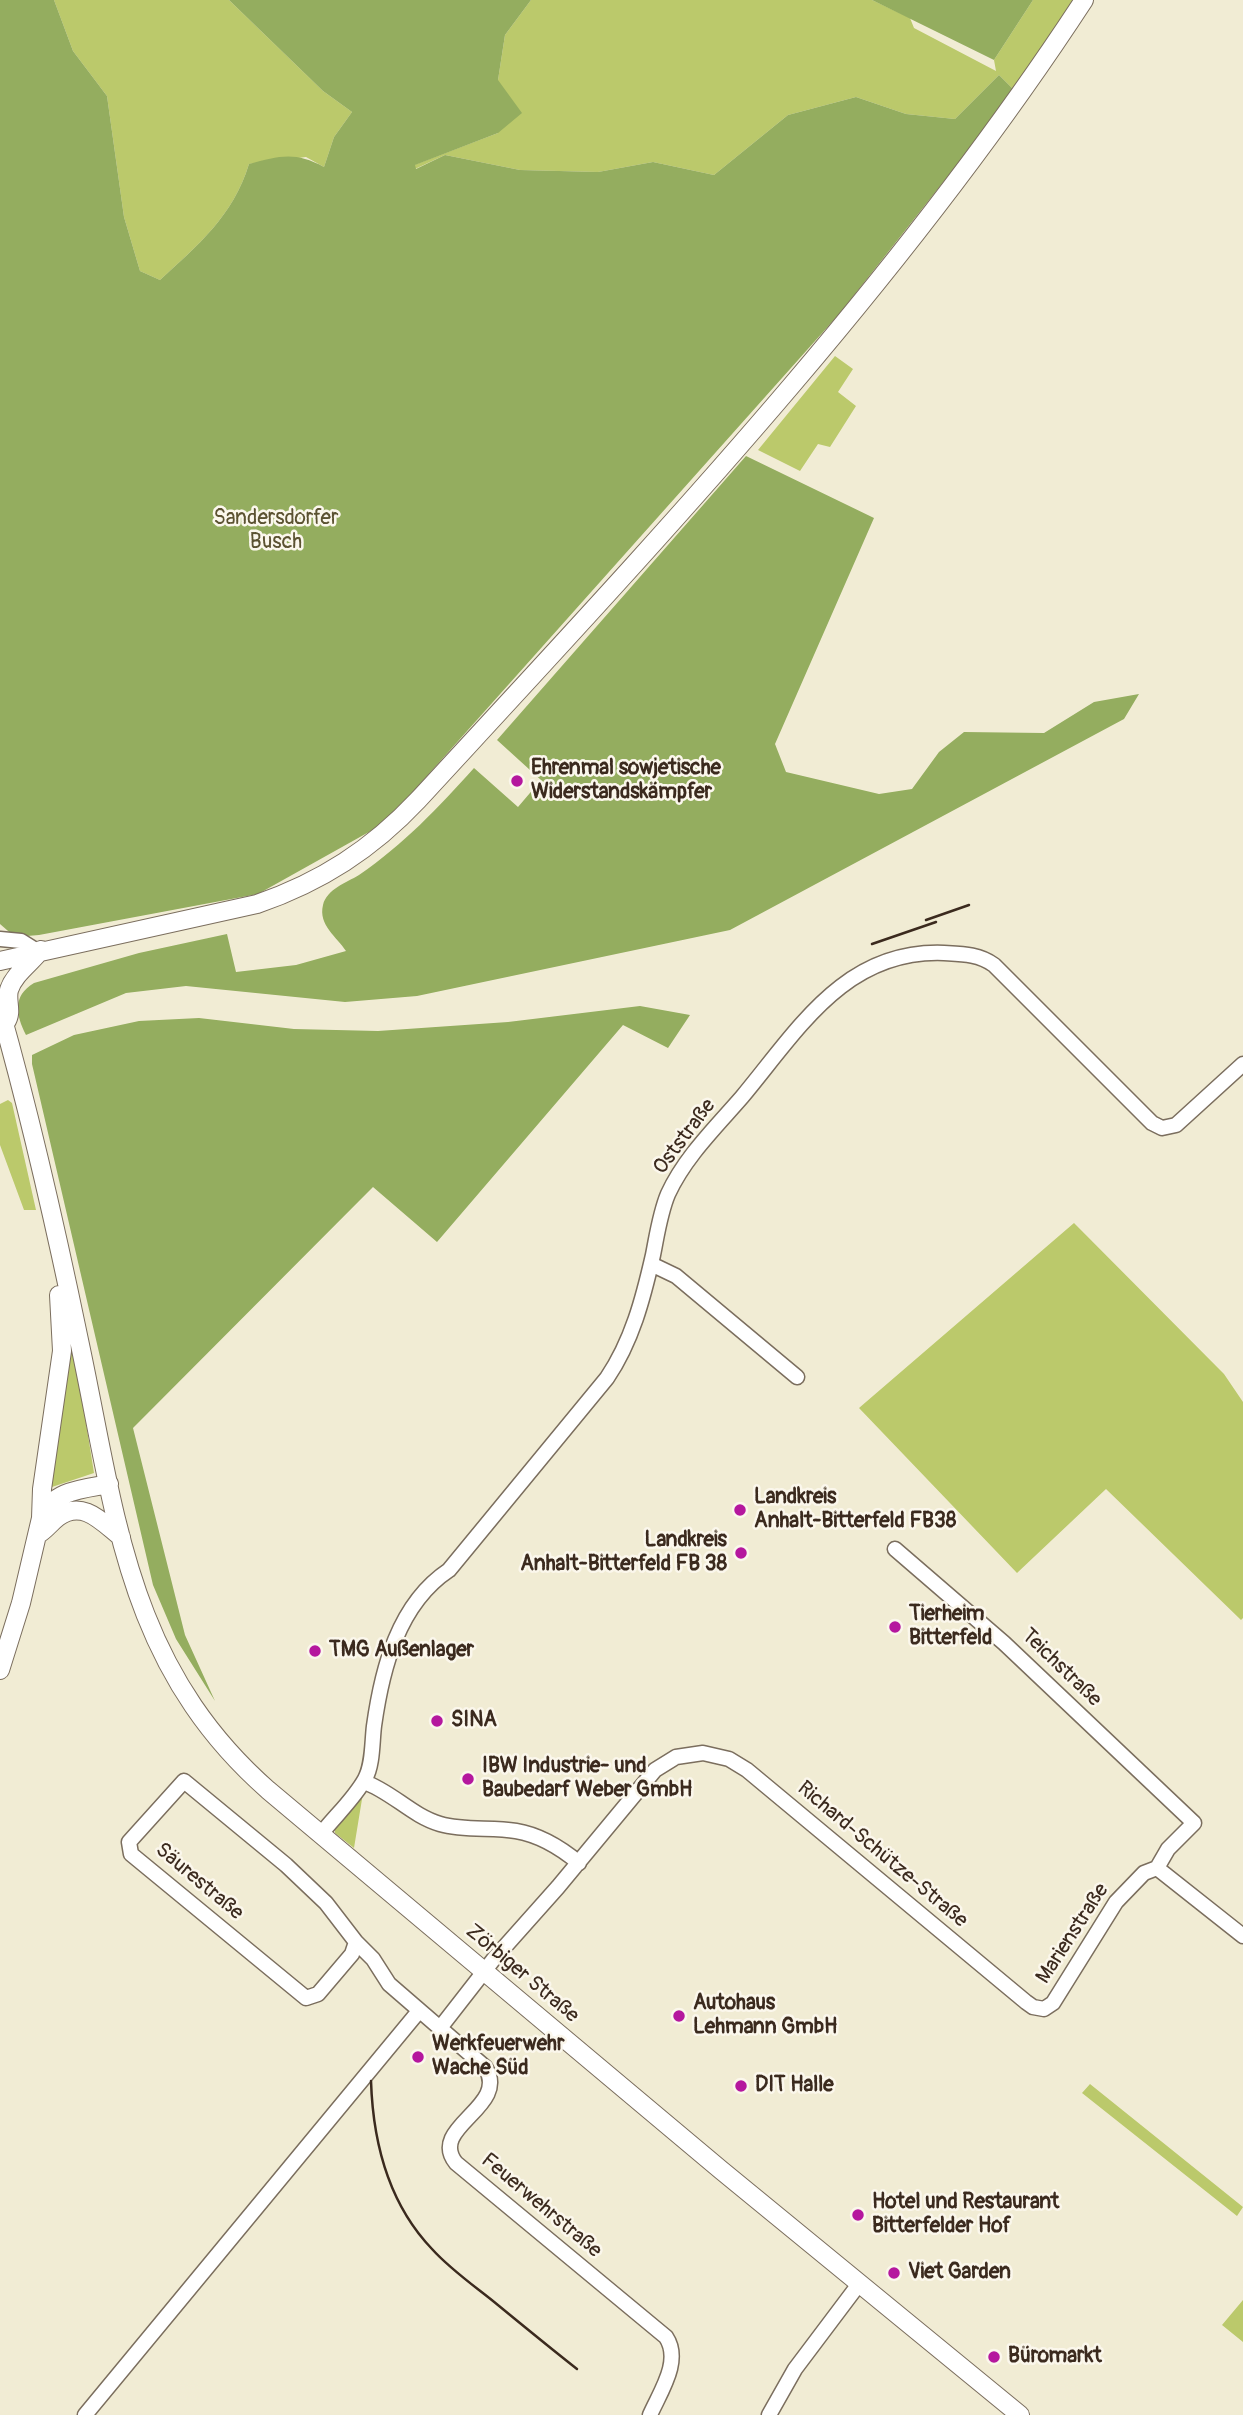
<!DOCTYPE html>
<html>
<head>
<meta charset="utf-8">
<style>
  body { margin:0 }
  canvas { display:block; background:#f1ecd4 }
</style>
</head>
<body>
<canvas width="1243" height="2415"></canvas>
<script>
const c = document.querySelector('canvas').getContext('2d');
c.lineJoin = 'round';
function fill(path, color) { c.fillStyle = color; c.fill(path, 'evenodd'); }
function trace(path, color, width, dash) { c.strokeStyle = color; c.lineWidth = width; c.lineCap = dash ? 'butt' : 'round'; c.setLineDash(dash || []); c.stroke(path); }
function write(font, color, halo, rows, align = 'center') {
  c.font = font + ' Pangolin,sans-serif'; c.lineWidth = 5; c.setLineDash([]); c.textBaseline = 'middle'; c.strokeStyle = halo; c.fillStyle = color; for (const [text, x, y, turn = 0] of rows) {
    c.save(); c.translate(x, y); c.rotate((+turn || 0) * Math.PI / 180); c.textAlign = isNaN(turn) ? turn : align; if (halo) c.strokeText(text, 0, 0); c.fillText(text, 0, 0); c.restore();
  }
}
fill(new Path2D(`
  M54 0H229L323 91 352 112 334 137 324 167 306 157 249 164C233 216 198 245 160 280L140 271 124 217 107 96 73 51Z
  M531 0H872L910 18 914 28 996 71 994 60 1033 0H1074L1015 91 999 75 955 119 906 114 856 97 788 115 714 175 653 162 598 172 520 170 445 155 415 169 414 165 498 133V80L505 35Z
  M835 356 853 369 838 392 856 406 830 447 818 444 800 471 758 450Z
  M8 1100 12 1103 36 1210H24L0 1145V1104Z
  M1074 1223 1224 1374 1243 1402V1618L1241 1620 1106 1489 1017 1573 859 1408Z
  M71 1329 94 1473 46 1489Z
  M363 1793 354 1848 335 1833V1827Z
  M1090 2084 1243 2207 1237 2216 1082 2093Z
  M1243 2300V2342L1222 2325Z`), '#bbc96b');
fill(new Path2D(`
  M0 0H54L73 51 107 96 124 217 140 271 160 280C198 245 233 216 249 164 279 156 295 151 324 167L334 137 352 112 323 91 229 0H531L505 35 498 80 522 113 498 133 415 165 416 169 445 155 520 170 598 172 653 162 714 175 788 115 856 97 906 114 955 119 999 75 1015 91 840 313 385 823 258 894 39 935 15 937 0 924Z
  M872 0H1033L994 60Z
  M746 456 874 518 775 744 786 772 879 794 912 789 939 752 964 732 1044 733 1094 702 1139 694 1124 719 730 930 417 996 345 1002 186 986 126 993 26 1035C16 1015 12 996 34 983L139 953 227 934 236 972 296 965 346 951C337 937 318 925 323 905 327 889 346 883 359 875 404 844 438 808 474 768L518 807 541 780 497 740Z
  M640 1006 690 1015 668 1048 623 1025 437 1242 373 1187 133 1428 185 1635 215 1701 176 1639 153 1585 32 1064V1055L74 1035 139 1021 199 1018 294 1029 378 1031 508 1022Z`), '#94ad5f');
const minor = new Path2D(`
  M0 939 21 941 37 951
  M651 1264 676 1276 797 1377
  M364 1782C391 1791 412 1816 440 1824 465 1831 491 1827 516 1831 540 1835 561 1848 579 1863
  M321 1834C335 1816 354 1799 365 1779 373 1765 372 1742 374 1726 382 1669 398 1604 449 1570L607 1378C632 1341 643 1299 653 1255 657 1235 660 1213 668 1194 685 1157 716 1127 742 1097 798 1030 845 949 944 953 962 954 979 954 994 965L1152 1123 1162 1128 1176 1125 1243 1064
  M1157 1868 1243 1936
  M356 1942 352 1954 318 1994 306 1998 131 1854 129 1842 184 1781 286 1865 326 1903 356 1942 373 1959 389 1984 485 2067C511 2107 427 2127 456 2163L666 2337C682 2361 660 2392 650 2415
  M440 2028 493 1960 558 1887 655 1770 676 1757 703 1753 729 1759 747 1770 1026 2002 1033 2007 1044 2009 1053 2003 1116 1902 1144 1873 1157 1868 1168 1849 1194 1823 1004 1643 895 1549
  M85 2415 419 2011
  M769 2415 795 2369 859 2284`);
const major = new Path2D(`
  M0 961 257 904C321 882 372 849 418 800 651 547 896 288 1084 0
  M0 1009C31 1118 56 1229 79 1340 116 1513 126 1665 268 1790L721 2170 1020 2415
  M6 1022C13 1012 6 1001 9 990 14 974 31 963 41 950
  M41 1518C53 1490 82 1489 109 1484
  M37 1535C46 1530 50 1523 58 1517 83 1499 102 1522 121 1537
  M0 1670 21 1603 41 1518 42 1489 62 1351 59 1295`);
trace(minor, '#7b6e5e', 17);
trace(major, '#7b6e5e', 20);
trace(minor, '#fff', 14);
trace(major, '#fff', 18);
trace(new Path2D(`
  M926 920 969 905
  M872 944 936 922
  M371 2081C373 2143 388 2203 432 2249 450 2269 473 2285 493 2301 521 2324 549 2347 577 2369`), '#3b2a1e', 2.5);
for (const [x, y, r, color] of [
  [517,781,7,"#b5179e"],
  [740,1510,7,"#b5179e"],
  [741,1553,7,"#b5179e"],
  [895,1627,7,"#b5179e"],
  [315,1651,7,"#b5179e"],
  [437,1721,7,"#b5179e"],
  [468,1779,7,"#b5179e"],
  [679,2016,7,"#b5179e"],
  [418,2057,7,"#b5179e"],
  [741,2086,7,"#b5179e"],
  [858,2215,7,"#b5179e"],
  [894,2273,7,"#b5179e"],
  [994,2357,7,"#b5179e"]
]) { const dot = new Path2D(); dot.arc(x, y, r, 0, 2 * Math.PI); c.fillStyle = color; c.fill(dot); trace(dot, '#fbf7ec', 2.5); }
write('21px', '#5b5231', '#fbf7ec', [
  ["Sandersdorfer",276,519],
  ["Busch",276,543]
]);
write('bold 21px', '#3b2a1e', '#fbf7ec', [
  ["Ehrenmal sowjetische",531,769],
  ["Widerstandskämpfer",531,793],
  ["Landkreis",754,1498],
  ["Anhalt-Bitterfeld FB38",754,1522],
  ["Landkreis",727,1541,"right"],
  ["Anhalt-Bitterfeld FB 38",727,1565,"right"],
  ["Tierheim",909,1615],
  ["Bitterfeld",909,1639],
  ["TMG Außenlager",329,1651],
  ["SINA",451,1721],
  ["IBW Industrie- und",482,1767],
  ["Baubedarf Weber GmbH",482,1791],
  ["Autohaus",693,2004],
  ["Lehmann GmbH",693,2028],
  ["Werkfeuerwehr",432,2045],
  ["Wache Süd",432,2069],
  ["DIT Halle",755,2086],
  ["Hotel und Restaurant",872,2203],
  ["Bitterfelder Hof",872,2227],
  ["Viet Garden",908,2273],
  ["Büromarkt",1008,2357]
], 'left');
write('21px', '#3b2a1e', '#fbf7ec', [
  ["Oststraße",685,1137,-53],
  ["Teichstraße",1061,1668,44],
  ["Richard-Schütze-Straße",882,1855,40],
  ["Säurestraße",199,1882,40],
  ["Marienstraße",1073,1934,-57],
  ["Zörbiger Straße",522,1974,40],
  ["Feuerwehrstraße",541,2206,40]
]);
</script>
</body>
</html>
